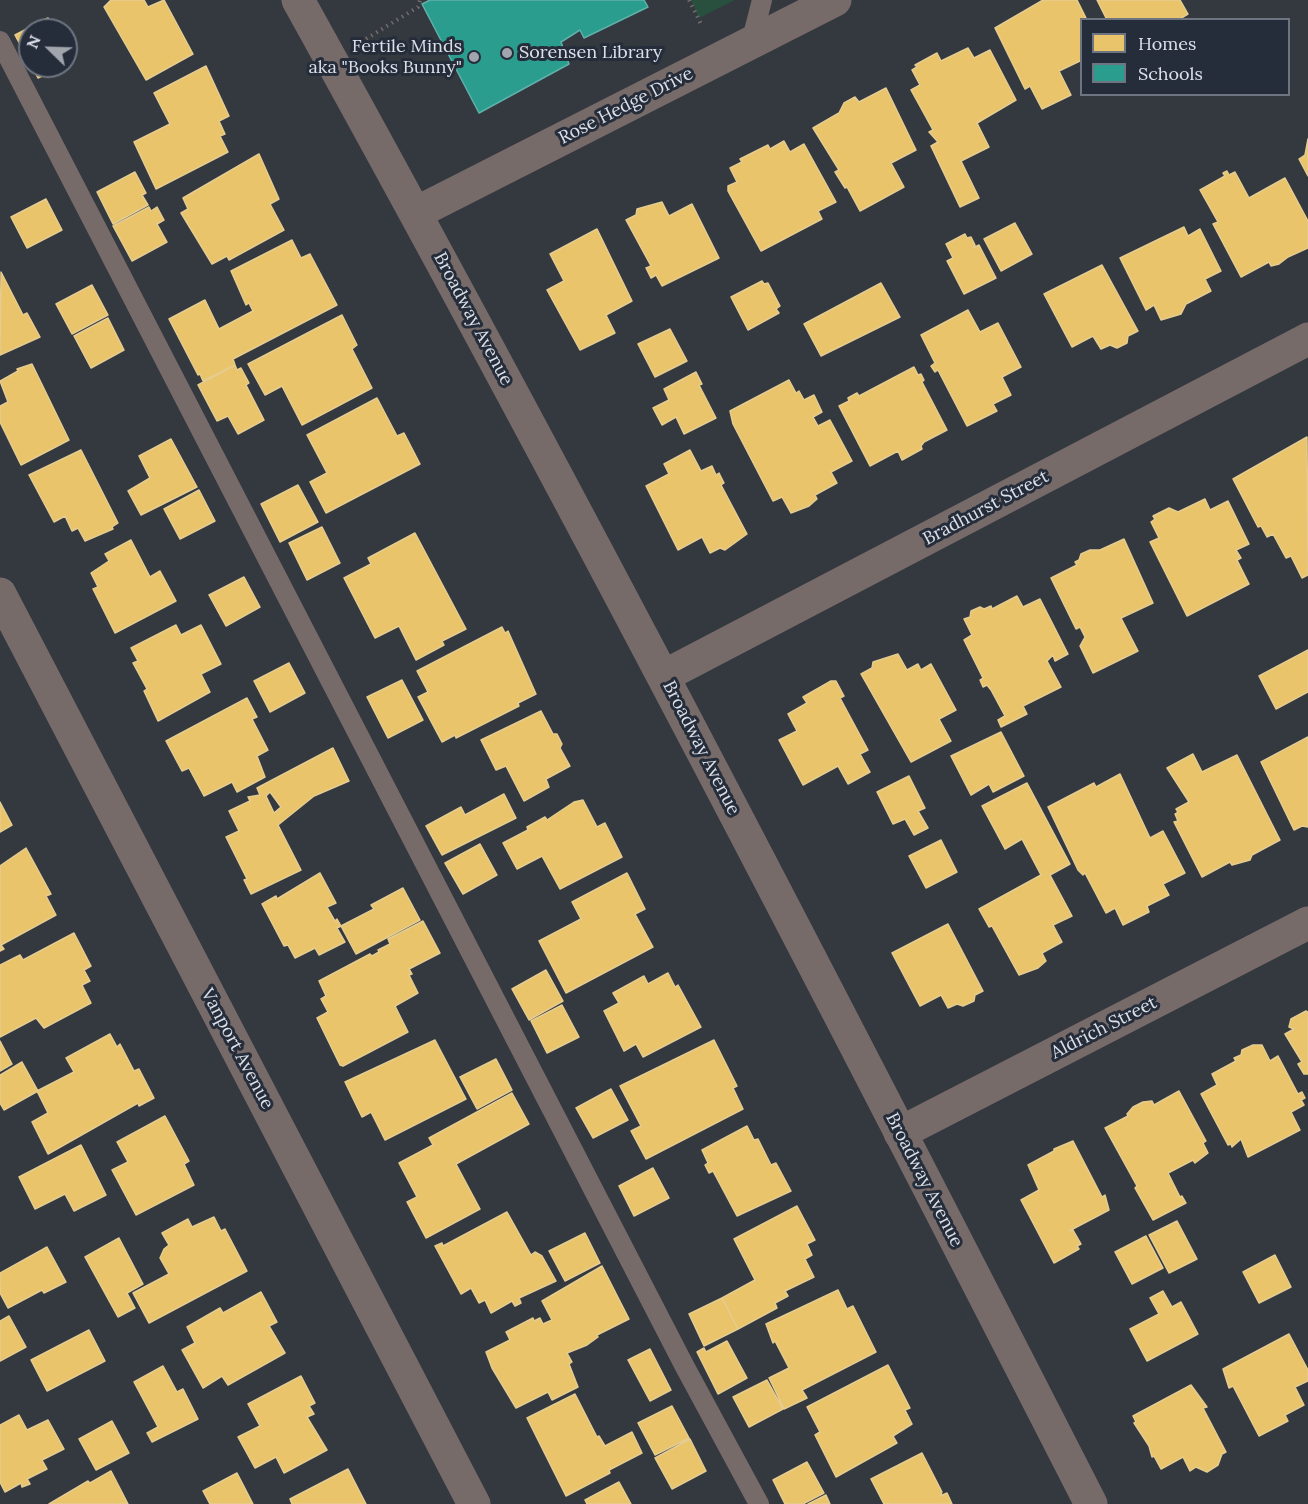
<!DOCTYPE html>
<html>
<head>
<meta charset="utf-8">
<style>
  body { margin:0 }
  #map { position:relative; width:1308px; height:1504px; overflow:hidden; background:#34383f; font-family:Lora,serif }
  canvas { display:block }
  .legend { position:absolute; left:1080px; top:18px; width:210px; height:78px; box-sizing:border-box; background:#262d3a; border:2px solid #6e7580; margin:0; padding:8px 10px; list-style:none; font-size:18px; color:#dbe0e9 }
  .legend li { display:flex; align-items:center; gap:12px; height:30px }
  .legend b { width:30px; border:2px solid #6e7580 }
  .north { position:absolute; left:18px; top:18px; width:60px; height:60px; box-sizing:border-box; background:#262d3a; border:2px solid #6e7580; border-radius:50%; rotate:293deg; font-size:16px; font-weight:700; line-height:24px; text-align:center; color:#dbe0e9 }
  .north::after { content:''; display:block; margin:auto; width:21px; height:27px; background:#a1a5ae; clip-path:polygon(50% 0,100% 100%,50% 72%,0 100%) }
</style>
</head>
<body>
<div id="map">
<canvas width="1308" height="1504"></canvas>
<ul class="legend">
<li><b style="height:16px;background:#e9c46a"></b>Homes</li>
<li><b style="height:16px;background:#2a9d8f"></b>Schools</li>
</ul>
<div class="north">N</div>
</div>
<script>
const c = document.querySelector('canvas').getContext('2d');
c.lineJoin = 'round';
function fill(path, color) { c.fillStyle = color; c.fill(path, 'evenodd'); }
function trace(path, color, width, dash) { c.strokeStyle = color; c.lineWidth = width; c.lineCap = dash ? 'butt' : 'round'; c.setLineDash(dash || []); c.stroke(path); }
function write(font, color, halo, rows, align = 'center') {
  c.font = font + ' Lora,serif'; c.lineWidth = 6; c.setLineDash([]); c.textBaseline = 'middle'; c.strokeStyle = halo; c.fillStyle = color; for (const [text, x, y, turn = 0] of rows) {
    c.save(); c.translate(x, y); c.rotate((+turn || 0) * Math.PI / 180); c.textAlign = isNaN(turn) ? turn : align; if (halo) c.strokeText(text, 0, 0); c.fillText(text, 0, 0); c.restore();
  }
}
fill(new Path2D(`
  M691 0H735L699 18Z`), '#29503f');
const homes = new Path2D(`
  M111 0H144L148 7 164 0 193 54 146 80 104 7Z
  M1043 0H1077L1087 20H1082V60L1059 71 1071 95 1042 109 1030 86 1025 89 995 28Z
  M1097 0H1180L1188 14 1178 20H1107Z
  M48 18 55 30H30V63L15 35Z
  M968 48 974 58 990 50 1016 100 977 123 989 147 961 161 979 198 960 207 931 146 938 142 929 132 933 130 911 90 920 85 912 70 917 67 915 65 937 53 941 61Z
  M32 66H62L38 78Z
  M206 66 229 116 219 121 225 134 220 136 228 152 156 189 134 142 170 124 154 93Z
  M886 88 916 150 891 163 904 187 860 211 847 187 845 188 835 172 839 170 813 128 839 113 844 103 855 97 859 102Z
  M1308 139V176L1299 159 1305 155Z
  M784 141 790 152 804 144 836 202 818 211 822 219 761 251 728 191V186L737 182 730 168 742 162 740 159 768 145 770 149Z
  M259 154 279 199 270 204 284 230 229 260 227 256 212 264 181 213 188 209 183 198Z
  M1227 171 1229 175 1235 172 1249 198 1285 178 1308 221V248L1288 257 1279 264 1271 266 1269 262 1241 277 1213 224 1218 222 1200 190 1225 176 1223 173Z
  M135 172 146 193 142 195 148 205 113 224 97 192Z
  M46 199 62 230 27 248 11 217Z
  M662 202 669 216 692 204 719 258 662 286 656 275 651 278 646 268 651 266 626 220 636 215 637 209Z
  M149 207 151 211 157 207 164 220 157 224 167 242 132 261 113 226Z
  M1015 223 1032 254 1001 271 984 239Z
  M1184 227 1188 236 1200 229 1221 271 1205 279 1211 291 1186 304 1181 314 1161 320 1154 305 1146 310 1120 258Z
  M597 229 632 301 606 315 615 333 580 350 547 290 564 281 550 254Z
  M965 234 967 238 971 237 975 245 973 248 979 245 996 278 964 294 947 261 953 258 946 244Z
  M292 240 301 258 310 254 337 305 233 359 235 365 203 381 200 374 198 375 169 319 205 300 219 329 253 311 249 303 246 305 231 271Z
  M1102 265 1138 331 1128 336 1127 343 1117 348 1110 345 1101 349 1093 336 1072 347 1044 294Z
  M1 272 23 315 27 313 40 337 0 355Z
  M762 281 764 284 768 283 780 306 776 309 779 313 748 330 731 297Z
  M881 283 900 317 821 356 804 324Z
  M92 285 108 315 72 334 56 304Z
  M968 310 980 332 998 323 1021 367 1002 377 1011 395 993 404 997 411 967 426 938 370 935 372 931 366 935 363 921 335Z
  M342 315 357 345 352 349 372 388 302 425 282 386 265 395 248 364Z
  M108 318 124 350 91 368 74 336Z
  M670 329 687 361 655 377 638 344Z
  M32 364 69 440 21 465 0 422V406L8 402 0 381 18 371 17 369Z
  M235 365 237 370 241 368 249 383 246 385 264 420 238 434 228 416 217 421 198 385Z
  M914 367 918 375 921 374 924 380 922 382 947 430 924 442 921 446 922 449 902 460 898 451 870 466 839 406 849 401 848 398 857 393 859 396Z
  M696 372 702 384 699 385 716 418 684 434 676 417 662 425 653 408 669 400 664 389Z
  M789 380 796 393 799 391 804 400 814 395 822 412 813 417 818 426 830 420 852 461 831 472 837 483 815 495 817 499 809 506 791 513 782 497 773 501 733 424 730 411Z
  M377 398 397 436 404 433 420 464 326 513 310 482 327 473 307 435Z
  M1307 437 1308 575 1302 578 1291 556 1286 558 1273 534 1267 537 1261 526 1258 527 1233 479Z
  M171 439 197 487 141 515 128 491 150 478 139 456Z
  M81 450 118 523 112 527 113 529 85 541 78 528 72 531 65 516 54 522 29 475Z
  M690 450 701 471 712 466 716 475 719 473 724 483 721 485 747 534 725 550 720 548 710 553 702 537 678 550 646 486 669 474 664 464Z
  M298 485 318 522 280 542 261 504Z
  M199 490 215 521 180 539 164 509Z
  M1205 499 1210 510 1228 501 1249 544 1236 550 1241 558 1237 560 1249 584 1187 616 1150 542 1159 538 1151 522 1155 519 1153 516 1169 508 1178 512Z
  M322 527 340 563 307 580 289 543Z
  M415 533 466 629 442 641 444 645 416 660 399 626 375 638 344 578 371 564 368 558Z
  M1124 539 1153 603 1121 618 1138 651 1093 673 1080 646 1085 637 1080 627 1076 629 1051 578 1077 565 1075 562 1079 560 1081 554 1090 550H1100Z
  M131 540 150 577 160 571 176 601 115 633 93 589 98 587 91 573 109 561 105 554Z
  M244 577 260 607 226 626 209 595Z
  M1017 596 1023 607 1040 599 1068 654 1055 661 1053 655 1047 661 1061 687 1023 706 1027 714 1001 727 998 720 1005 716 991 690 987 685 983 687 980 680 983 678 964 640 972 635 964 619 970 617 971 611 980 607 984 609 991 606 992 609Z
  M176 625 181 635 201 625 221 664 201 674 210 692 158 721 144 691 147 689 133 663 138 661 131 648Z
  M502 627 505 633 508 631 536 694 518 703 519 706 456 738 455 735 442 742 418 697 428 692 417 671Z
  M1308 650V692L1276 709 1259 676Z
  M898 654 907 670 918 664 921 670 931 664 956 710 939 719 951 741 911 762 861 674 872 668 873 662Z
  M289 663 305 693 270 712 254 681Z
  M402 680 423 720 388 738 367 697Z
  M831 681H836L844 696 840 698 868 750 860 754 870 772 848 784 838 766 803 785 779 740 797 731 788 714 807 703 803 697Z
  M247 698 257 717 252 719 268 750 257 756 265 777 237 792 232 782 204 796 189 768 182 771 166 741Z
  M541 711 553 734H557L562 744 560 748 570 766 546 779 549 787 524 801 506 766 496 770 481 740Z
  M1001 732 1024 776 993 792 989 784 971 795 951 756Z
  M1308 737V827L1302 826 1294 830 1261 762Z
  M333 748 349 781 314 796 278 825 301 870 251 894 244 880 247 879 226 837 239 831 229 811 250 801 248 797 260 795 257 788ZM270 792 281 807 274 813 266 796Z
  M1193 754 1202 772 1237 755 1280 840 1252 855 1250 860 1232 865 1230 862 1202 877 1174 822 1178 821 1175 814 1178 812 1176 809 1189 802 1167 768Z
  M1120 774 1150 838 1163 831 1185 873 1163 884 1169 895 1147 906 1149 912 1123 925 1115 908 1106 913 1085 873 1083 875 1078 870 1048 807 1094 783 1096 787Z
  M909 776 925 808 918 811 928 828 914 835 905 819 893 824 877 792Z
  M1027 783 1070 864 1050 875 1072 916 1053 925 1062 942 1042 953 1046 961 1038 968 1019 975 992 926 989 927 979 909 1041 875 1022 839 1005 849 982 806Z
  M504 794 516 818 442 855 426 826 461 807 465 815Z
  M583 800 597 827 605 823 622 857 560 889 542 856 517 869 503 843 528 830 527 827 545 817 547 820 574 802Z
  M0 802 12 825 0 832Z
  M941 840 957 872 926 888 909 856Z
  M480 844 497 875 463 894 445 863Z
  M26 848 51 894 46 896 56 915 1 945 4 949 0 951V866Z
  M320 873 336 903 327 907 335 921 337 919 341 926 337 928 345 942 319 955 315 948 295 958 288 945 284 946 262 904 276 896 277 899Z
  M627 873 645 909 635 914 653 947 566 993 539 941 581 919 572 902Z
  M403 888 420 920 356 954 341 926 374 909 371 905Z
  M423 921 440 953 409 969 412 974 409 975 418 993 395 1006 408 1032 343 1066 340 1065 317 1018 328 1012 321 999 326 996 319 981 370 954 372 956 379 952 378 950 390 944 388 939Z
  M948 924 983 991 975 995 974 1001 963 1006 957 1004 948 1008 941 995 920 1006 892 953Z
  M74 933 91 966 84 970 90 981 82 985 91 1003 44 1028 36 1018 0 1037V965L20 955 23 960Z
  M546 970 563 1001 529 1020 512 989Z
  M668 973 675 987 678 985 701 1027 643 1057 636 1044 624 1051 604 1011 619 1003 613 993 644 976 648 984Z
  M562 1005 579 1037 547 1053 531 1021Z
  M1306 1011 1308 1012V1074H1304L1298 1064 1302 1062 1285 1034 1294 1029 1289 1027 1291 1019Z
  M110 1034 117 1047 120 1044 134 1071 139 1069 154 1098 139 1106 138 1103 48 1154 32 1122 48 1113 37 1091 74 1072 66 1058Z
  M435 1040 466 1099 385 1140 371 1112 362 1117 345 1082Z
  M714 1040 737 1086 733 1088 743 1109 646 1159 631 1131 641 1126 620 1086Z
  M0 1041 12 1064 0 1071Z
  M1253 1045H1262L1270 1061 1278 1056 1298 1094 1302 1092 1305 1098 1301 1100 1304 1105 1291 1112 1300 1130 1248 1157 1241 1139 1232 1147 1231 1144 1228 1145 1201 1094 1217 1085 1212 1074 1236 1061 1234 1058 1241 1055 1242 1050Z
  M496 1059 512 1090 477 1109 460 1077Z
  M22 1062 38 1091 4 1110 0 1103V1075Z
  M611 1089 628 1120 593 1138 576 1108Z
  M1179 1091 1206 1141 1203 1143 1208 1153 1195 1163 1193 1160 1168 1173 1180 1197 1182 1196 1186 1203 1153 1220 1135 1188 1137 1186 1105 1128 1128 1116 1127 1114 1133 1107 1143 1102 1152 1101 1154 1105Z
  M512 1093 529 1124 456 1164 480 1209 426 1238 407 1202 417 1197 399 1163 433 1145 429 1138Z
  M165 1116 189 1161 184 1164 194 1185 136 1215 112 1170 128 1162 117 1142Z
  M747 1126 754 1140 758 1139 771 1165 776 1163 791 1191 737 1216 713 1171 709 1173 705 1165 708 1163 702 1150Z
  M1073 1141 1102 1197 1105 1195 1109 1210 1069 1231 1073 1230 1081 1244 1077 1246 1079 1249 1054 1263 1021 1200 1039 1190 1028 1165 1054 1151V1149Z
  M81 1145 106 1195 74 1211 65 1194 35 1209 19 1177Z
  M653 1168 669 1198 634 1216 619 1186Z
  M797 1206 815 1240 807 1244 812 1255 805 1259 814 1277 785 1291 788 1296 775 1303 777 1308 738 1329 722 1298 755 1280 734 1239Z
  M507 1212 531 1255 535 1252 542 1256 556 1281 519 1298 521 1303 515 1306 512 1301 491 1313 485 1300 479 1303 471 1288 461 1294 435 1246 442 1243 443 1246Z
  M214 1217 221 1231 225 1229 247 1271 149 1323 133 1293 169 1274 160 1258 164 1249 169 1245 162 1233 188 1219 192 1227Z
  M1177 1221 1197 1259 1169 1273 1149 1235Z
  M585 1233 600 1263 565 1281 549 1251Z
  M1146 1236 1163 1268 1132 1284 1115 1252Z
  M119 1238 143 1284 127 1293 135 1308 118 1317 85 1257Z
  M47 1247 66 1282 44 1293 42 1290 8 1308 0 1293V1273Z
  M1275 1255 1291 1287 1259 1303 1243 1272Z
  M602 1266 629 1319 597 1335 598 1337 587 1345 567 1353 572 1362 569 1364 578 1387 552 1400 548 1392 516 1408 492 1368 486 1352 510 1340 506 1332 533 1318 534 1321 540 1318 543 1324 552 1320 542 1301Z
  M838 1290 847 1309 853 1306 876 1352 802 1390 807 1398 784 1409 769 1378 789 1368 775 1341 773 1343 766 1324Z
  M1163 1291 1172 1307 1181 1302 1198 1334 1147 1361 1130 1329 1159 1314 1150 1298Z
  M261 1292 277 1322 269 1326 285 1353 228 1385 222 1376 203 1388 182 1350 195 1343 187 1327 220 1308 223 1313Z
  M722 1298 738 1329 704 1346 689 1314Z
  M9 1316 26 1347 0 1361V1321Z
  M89 1330 105 1361 47 1391 31 1360Z
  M1289 1334 1308 1370V1381L1295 1387 1304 1405 1285 1415 1288 1421 1259 1436 1233 1386 1229 1388 1223 1369Z
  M727 1341 747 1378 718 1394 697 1352 704 1348 706 1352Z
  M650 1349 671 1390 650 1401 628 1360Z
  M888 1365 910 1408 905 1410 912 1424 893 1436 897 1443 836 1477 815 1435 820 1432 807 1407Z
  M163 1366 177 1392 183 1389 198 1419 152 1442 147 1433 158 1427 134 1382Z
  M301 1376 315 1403 309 1406 314 1414 307 1417 327 1450 284 1473 276 1457 255 1468 238 1437 260 1426 248 1404Z
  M767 1380 783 1409 749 1427 733 1397Z
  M1191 1385 1207 1407 1203 1408 1226 1452 1222 1454 1218 1465 1207 1472 1196 1467 1190 1471 1183 1457 1161 1469 1154 1456 1152 1457 1149 1446 1134 1423 1136 1422 1133 1416Z
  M575 1394 597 1437 599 1436 605 1446 632 1432 642 1453 609 1470 610 1473 566 1496 527 1418Z
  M672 1406 689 1438 655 1455 638 1423Z
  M19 1415 27 1430 48 1420 64 1449 42 1460 47 1469 27 1479 30 1484 22 1487 21 1483 5 1492 0 1482V1425Z
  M112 1421 129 1453 96 1470 79 1439Z
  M690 1439 706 1471 672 1489 655 1458Z
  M922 1453 942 1492 940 1496 947 1493 952 1504H884L871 1479Z
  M807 1462 824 1493 803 1504H785L773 1480Z
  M348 1469 366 1504H292L290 1499Z
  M111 1471 128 1504H49L88 1481 90 1483Z
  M237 1473 253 1504H210L203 1491Z
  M619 1482 631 1504H587L585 1500Z
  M826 1495 830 1504H808Z`);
fill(homes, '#e9c46a');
trace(homes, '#e5cc90', 1.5);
const schools = new Path2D(`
  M430 0H644L648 7 584 38 580 30 561 42 569 64 479 113 422 4Z`);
fill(schools, '#2a9d8f');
trace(schools, '#5fb1aa', 1.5);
trace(new Path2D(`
  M689 0 702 26
  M361 42 418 7 420 0`), '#726c6e', 4, [1.5, 4.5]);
trace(new Path2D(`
  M0 41 685 1367 759 1504
  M751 43 762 0`), '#776b6a', 20);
trace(new Path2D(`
  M416 213 835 0
  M0 594 474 1504
  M664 676 1308 339
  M900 1133 1308 923`), '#776b6a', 33);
trace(new Path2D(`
  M298 0C573 496 833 999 1091 1504`), '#776b6a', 33);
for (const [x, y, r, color] of [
  [507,53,6,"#a1a5ae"],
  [474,57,6,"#a1a5ae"]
]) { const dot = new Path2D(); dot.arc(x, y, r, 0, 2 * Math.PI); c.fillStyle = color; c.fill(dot); trace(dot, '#262d3a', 2); }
write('18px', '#dbe0e9', '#262d3a', [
  ["Fertile Minds",462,47],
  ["aka \"Books Bunny\"",462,68],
  ["Sorensen Library",519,53,"left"]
], 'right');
write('18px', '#dbe0e9', '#262d3a', [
  ["Rose Hedge Drive",626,106,-27],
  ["Broadway Avenue",473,319,62],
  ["Bradhurst Street",986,508,-28],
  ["Broadway Avenue",701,748,63],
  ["Aldrich Street",1104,1028,-27],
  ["Vanport Avenue",237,1049,62],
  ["Broadway Avenue",924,1180,63]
]);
</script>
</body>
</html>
